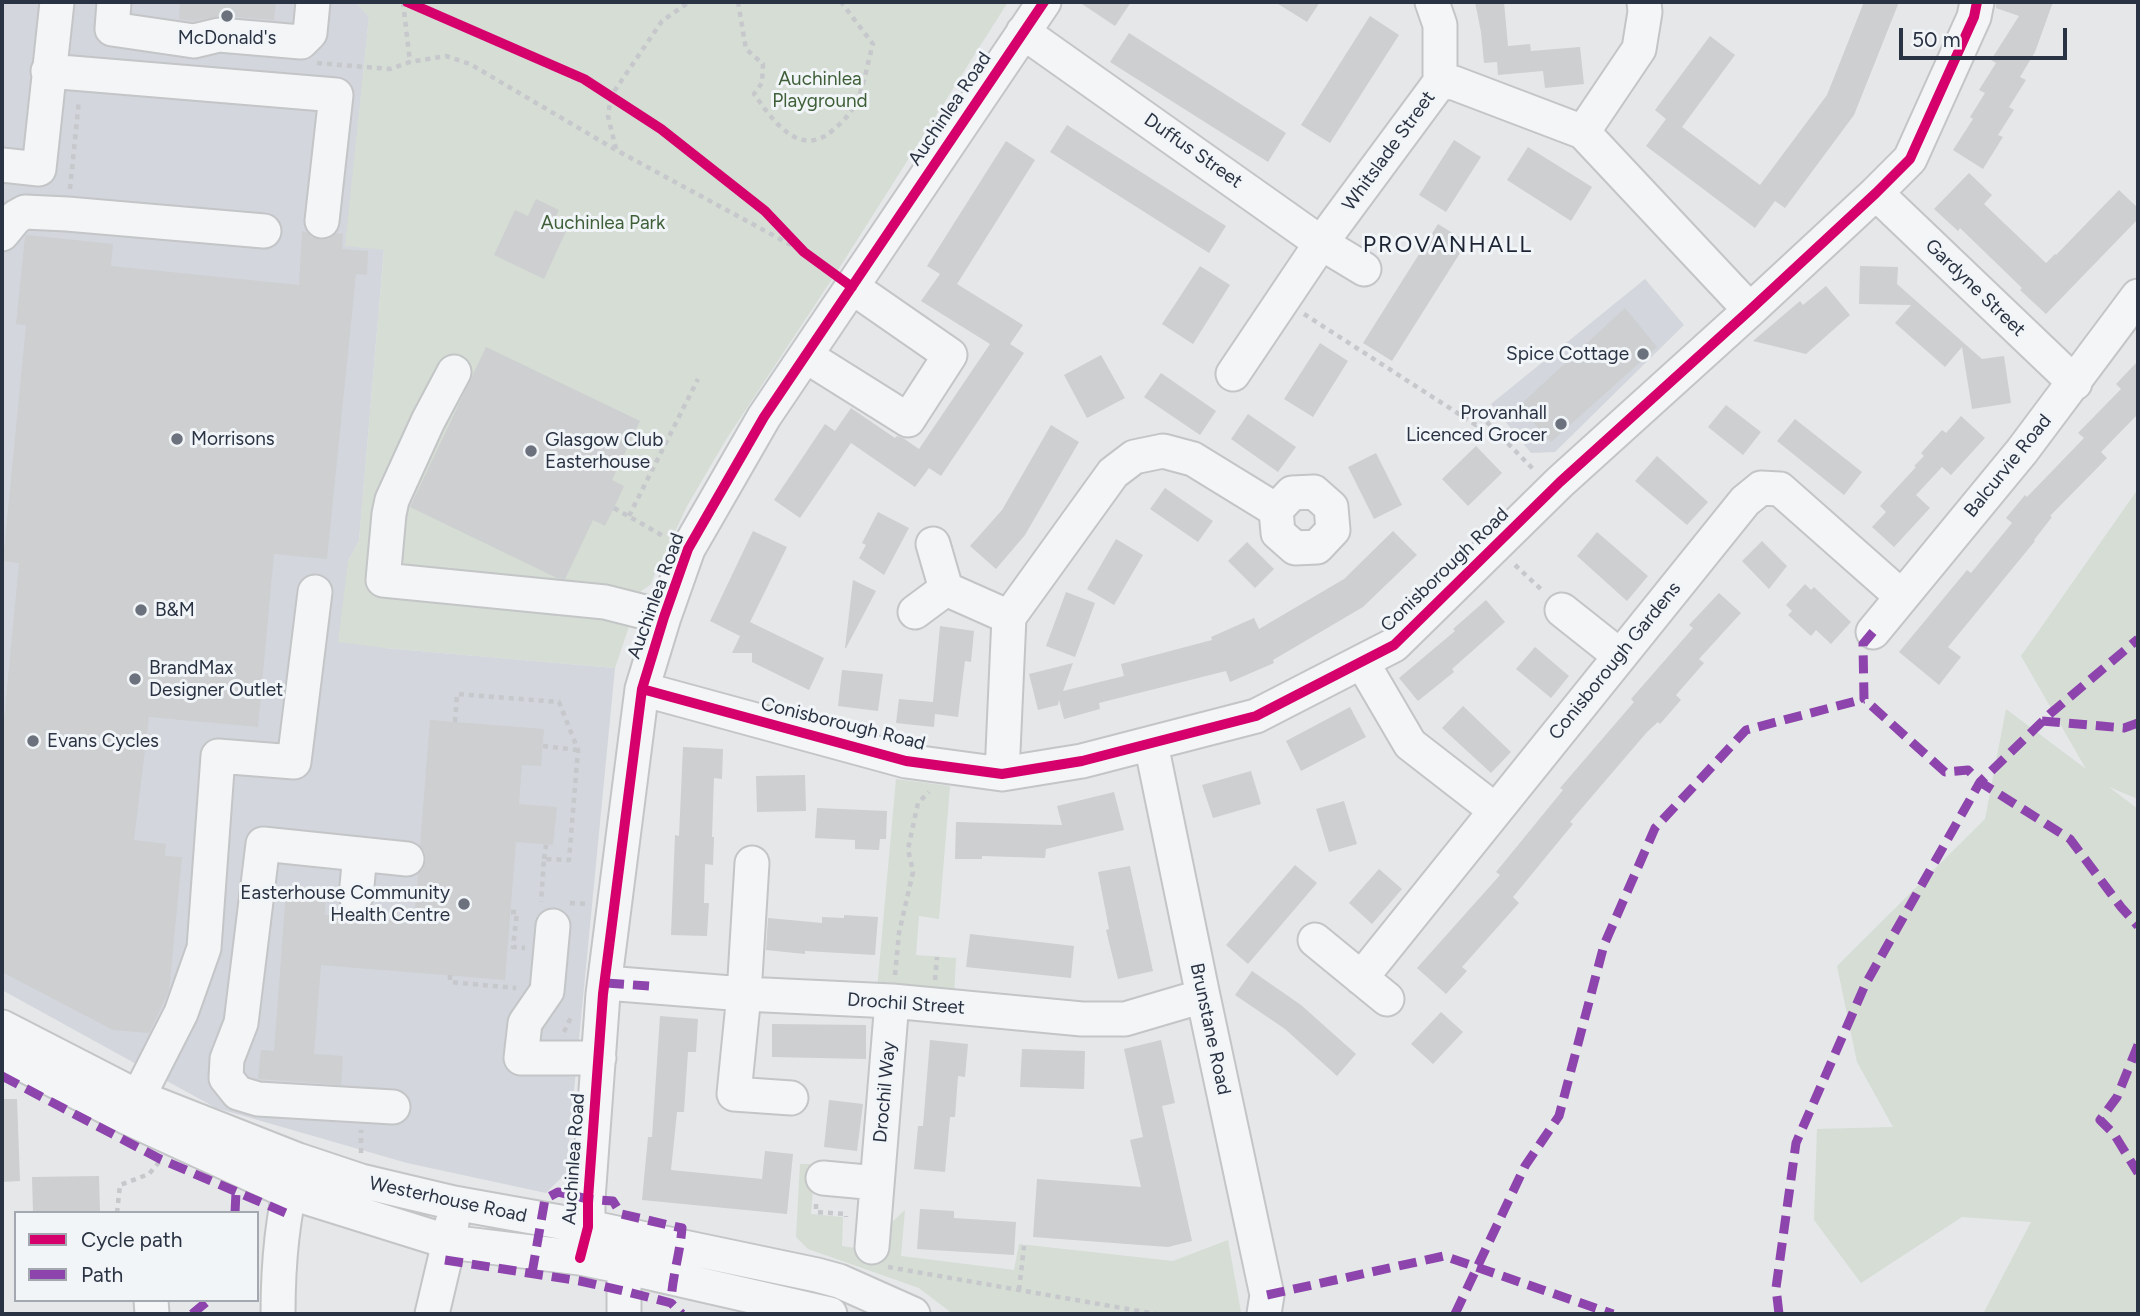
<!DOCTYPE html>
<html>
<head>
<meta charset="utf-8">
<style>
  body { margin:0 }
  #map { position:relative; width:2140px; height:1316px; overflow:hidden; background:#e5e7e9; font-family:Figtree,sans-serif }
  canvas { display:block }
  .frame { position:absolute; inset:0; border:4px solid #2a3343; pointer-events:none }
  .legend { position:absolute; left:14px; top:1211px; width:245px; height:91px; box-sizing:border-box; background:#f2f5f8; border:2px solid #a2a7b0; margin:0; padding:9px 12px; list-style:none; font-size:21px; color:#2a3343 }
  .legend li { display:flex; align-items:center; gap:14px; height:35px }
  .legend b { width:35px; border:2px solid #a2a7b0 }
  .scale { position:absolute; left:1899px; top:28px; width:168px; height:32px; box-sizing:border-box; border:4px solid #2a3343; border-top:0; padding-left:9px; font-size:21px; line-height:24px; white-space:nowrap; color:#2a3343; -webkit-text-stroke:5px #f2f5f8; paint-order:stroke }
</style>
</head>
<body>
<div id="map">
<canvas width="2140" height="1316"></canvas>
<div class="frame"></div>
<ul class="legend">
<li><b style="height:9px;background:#d6006c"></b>Cycle path</li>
<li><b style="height:9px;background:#8e44ad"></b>Path</li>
</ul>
<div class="scale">50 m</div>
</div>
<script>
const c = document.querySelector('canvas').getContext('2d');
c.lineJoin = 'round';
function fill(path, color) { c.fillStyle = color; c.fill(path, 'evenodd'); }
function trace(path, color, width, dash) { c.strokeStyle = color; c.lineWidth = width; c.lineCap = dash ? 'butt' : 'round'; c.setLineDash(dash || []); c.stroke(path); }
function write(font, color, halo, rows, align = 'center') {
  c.font = font + ' Figtree,sans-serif'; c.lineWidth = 6; c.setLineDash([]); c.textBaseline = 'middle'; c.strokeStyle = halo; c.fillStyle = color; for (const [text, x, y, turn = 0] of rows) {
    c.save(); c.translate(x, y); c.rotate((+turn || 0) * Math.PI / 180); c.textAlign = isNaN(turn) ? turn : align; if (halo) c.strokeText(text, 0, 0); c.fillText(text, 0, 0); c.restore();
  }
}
fill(new Path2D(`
  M2 2H356L369 17 346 245 384 249 359 541 348 561 385 648 615 668 566 1173 546 1193 407 1163 216 1108 2 990Z
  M1645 279 1684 325 1555 452 1531 453 1491 404Z`), '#d3d6dc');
fill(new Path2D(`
  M356 2H1008L838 270 727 438 687 506 650 585 641 591 615 668 385 648 338 642 348 561 359 541 384 250 345 246 369 17Z
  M2138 489V799L2109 787 2138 809V1314H1983L2031 1222 1962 1217 1861 1283 1814 1220 1817 1129 1893 1127 1857 1062 1837 966 1985 819 2006 709 2086 769 2021 656Z
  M896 779 950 786 939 919 919 916 916 955 956 958 954 996 877 990Z
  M800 1164H815L811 1214 843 1217 842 1246 889 1253 892 1222 905 1210 901 1256 1014 1270 1019 1244 1173 1261 1228 1240 1241 1312 1239 1314H953L919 1288 808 1249 796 1237Z`), '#d5ddd5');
fill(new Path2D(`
  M180 2H276L274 20 221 16 193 21 179 19Z
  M1079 2H1131L1115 26Z
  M1275 2H1320L1307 22Z
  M1475 2H1504L1508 46 1530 44 1531 51 1580 47 1584 84 1545 88 1543 71 1498 75 1497 62 1484 63 1481 32Z
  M1864 2H1899L1854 115 1785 208 1775 201 1755 228 1646 146 1666 119 1655 110 1710 36 1735 55 1682 127 1760 185 1827 95Z
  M1996 2H2053L2035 52 2020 77 2026 80 2009 107 2014 110 1998 135 2003 137 1983 169 1953 150 1973 119 1970 117 1985 93 1979 90 1996 63 1991 60 2019 16 1996 8Z
  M1370 16 1399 35 1330 143 1301 125Z
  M1129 33 1286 133 1268 162 1110 62Z
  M1067 125 1226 226 1209 253 1050 152Z
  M1454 140 1481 157 1446 212 1419 195Z
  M1006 141 1035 160 957 284 1023 325 1010 344 1024 353 941 476 929 468 915 487 851 443 800 518 774 500 825 424 835 431 851 408 895 438 897 436 903 438 919 449 990 344 921 301 940 274 927 266Z
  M1528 147 1592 187 1571 221 1507 180Z
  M1969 173 1992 195 1984 204 2046 263 2055 254 2056 255 2119 190 2138 208V219L2046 314 2020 290 2022 288 1960 228 1958 231 1934 209Z
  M536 199 559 210 553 222 567 229 544 279 494 255 515 210 528 216Z
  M1438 224 1467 242 1392 361 1363 343Z
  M302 231 307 232 311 237 321 240 329 239 336 233 343 234 342 249 368 251 367 275 356 274 327 559 274 554 258 727 149 717 134 840 166 844 165 856 182 857 169 991 149 1033 113 1030 2 972V741L19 563 3 561 26 325 16 324 25 237 26 235 113 244 111 266 299 285Z
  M1200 266 1230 285 1193 344 1162 324Z
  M1860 266 1898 267 1897 284 1982 359 2004 356 2011 403 1972 409 1962 347 1945 367 1895 323 1911 305 1859 304Z
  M1826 286 1850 315 1806 354 1753 341 1800 301 1803 305Z
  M1625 308 1657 347 1551 442 1519 406Z
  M1320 343 1348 361 1313 417 1284 399Z
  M486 347 640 421 612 480 624 486 614 508 605 526 593 520 565 579 557 578 410 507Z
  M1101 355 1125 398 1087 418 1064 375Z
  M2138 361V414L2101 452 2107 458 2050 516 2052 517 2034 540 2035 541 1948 647 1961 657 1939 685 1899 652 1967 570 1971 573 2012 523 2006 518 2025 495 2027 497 2084 438 2078 433 2121 389 2116 384Z
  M1161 373 1216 411 1200 435 1144 397Z
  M1726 405 1761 432 1743 455 1708 427Z
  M1248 414 1296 447 1278 472 1231 439Z
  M1961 416 1985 438 1951 475 1942 467 1916 495 1930 508 1894 547 1872 527 1886 512 1880 506 1916 467 1914 466 1924 456 1921 453 1942 430 1946 433Z
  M1795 419 1862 472 1844 495 1777 441Z
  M1051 425 1079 442 1025 535 996 569 970 546 1002 510Z
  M1476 446 1502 473 1468 506 1442 479Z
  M1376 453 1402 505 1374 519 1348 467Z
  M1657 456 1708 502 1687 525 1635 481Z
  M1165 488 1213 521 1198 542 1150 509Z
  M878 512 909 528 884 575 859 558 866 545 862 543Z
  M753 531 787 547 750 622 824 658 809 690 752 662V653H732L740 636 710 621Z
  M1393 531 1417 555 1363 607 1273 660 1274 663 1230 682 1226 671 1099 703 1100 709 1064 719 1059 700 1058 705 1038 710 1029 674 1073 663 1063 691 1124 676 1121 664 1212 640 1211 637 1254 618 1259 629 1344 579Z
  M1597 532 1648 576 1627 601 1577 556Z
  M1116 539 1143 555 1114 605 1087 589Z
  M1762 541 1787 566 1769 589 1742 561Z
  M1247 542 1274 569 1255 588 1228 561Z
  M853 580 876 591 846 648H845Z
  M1805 584 1811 590 1814 587 1851 622 1831 644 1816 630 1811 636 1788 615 1792 611 1786 605Z
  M1066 592 1095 603 1075 657 1046 646Z
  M1719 593 1741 613 1699 659 1704 663 1676 695 1681 700 1660 724 1658 722 1647 732 1570 822 1573 824 1513 897 1519 903 1462 967 1467 971 1446 994 1417 968 1500 875 1496 872 1563 790 1560 788 1634 702 1631 699 1693 628 1689 625Z
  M1486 600 1505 622 1452 669 1454 672 1418 701 1399 678 1455 631 1453 629Z
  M940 626 974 631 971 662 965 661 958 717 935 714 934 727 896 723 899 699 933 702Z
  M1535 647 1569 676 1551 698 1516 669Z
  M842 670 883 674 878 711 838 706Z
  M1463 706 1511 752 1491 773 1442 728Z
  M1350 707 1366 737 1301 771 1286 741Z
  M430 720 544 729 541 766 522 765 519 804 557 807 553 845 516 842 505 980 321 965 314 1054 343 1056 341 1085 258 1079 261 1050 274 1051 286 892 326 896 325 915 414 922 418 874 423 870 426 860 425 852 420 846Z
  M683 747 723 749 722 779 714 778 712 837H714L713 865 705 864 704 903H709L707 936 671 935 675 835 679 836Z
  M1251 771 1261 804 1213 818 1202 785Z
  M805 775 806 811 757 812 756 776Z
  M1114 792 1124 830 1046 849 1045 858 982 856V859H955L956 822 1062 825 1057 806Z
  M1344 801 1357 844 1329 852 1316 809Z
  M817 808 887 811 886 839H880L879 850 855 849V840L815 838Z
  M1295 865 1317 883 1248 964 1226 945Z
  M1130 866 1153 971 1118 979 1106 930 1109 929 1098 872Z
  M1379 869 1402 889 1372 924 1349 903Z
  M844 915 878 917 875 955 805 951V954L766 950 768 918 822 923V917L844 918Z
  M970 934 1074 946 1071 978 966 967Z
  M1252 971 1301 1005 1356 1054 1337 1076 1285 1029 1235 995Z
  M1441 1012 1463 1032 1433 1064 1411 1044Z
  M660 1016 698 1019 696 1052H688L684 1112H677L671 1170 762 1179 765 1151 793 1154 787 1214 642 1200 648 1137H652Z
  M772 1024 866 1025V1059L772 1057Z
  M930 1040 968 1044 965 1077 958 1076 955 1117H950L945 1172 914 1169 918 1126H923Z
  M1161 1040 1175 1103 1162 1106 1192 1241 1168 1247 1033 1237 1037 1179 1141 1187 1130 1140 1143 1137 1124 1049Z
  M1022 1049 1085 1051 1084 1089 1020 1087Z
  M2 1099H17L20 1181 2 1182Z
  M829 1100 863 1104 857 1151 824 1147Z
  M99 1176 100 1213H33L32 1177Z
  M920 1209 954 1211V1218L1016 1222 1014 1255 917 1249Z`), '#cdcfd1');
const minor = new Path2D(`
  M114 2 112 29 194 41 219 35 301 42 310 33 313 2
  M1432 2 1440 25V82
  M1023 32 1321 243 1364 269
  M48 71 336 95 322 221
  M1583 132 1639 49 1645 12 1644 2
  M2 165 39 169 57 2
  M1876 193 2075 383
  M2 234 16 217 25 212 67 214 264 231
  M806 356 908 420 950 355 852 287
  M454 372 428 421 392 500 389 514 383 580 605 602 664 617
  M1233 374 1321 243 1440 82 1454 83 1583 132 1750 310
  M1314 492 1331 507 1333 530 1317 547 1295 548 1278 533 1276 510 1292 493Z
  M946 589 1009 617
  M1562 610 1620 656
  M915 612 946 589 933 544
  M1873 632 2022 451 2138 296
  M1362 662 1410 744 1495 810
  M642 689 906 761 1002 774 1082 761 1256 716 1394 645 1560 482 1750 310 1876 193 1910 159 1974 17 1977 2
  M1151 744 1203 996 1267 1295 1264 1314
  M1002 774 1009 617 1113 473 1134 457 1163 451 1193 459 1276 510
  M752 863 744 994 734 1094 791 1098
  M356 896 360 854
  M553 926 547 991 525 1023 521 1058H599
  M1315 940 1387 999
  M1361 978 1745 501 1761 488 1780 489 1901 596
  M606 983 744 994 892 1001 1082 1019H1125L1203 996
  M2 1027 138 1097 298 1160 361 1181 454 1203 588 1227 817 1275 839 1281 913 1314
  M2 1054 128 1118 289 1192 449 1242 580 1258 624 1267 830 1314
  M393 1107 258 1099 238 1093 226 1078 227 1059 241 1023 263 844 407 859
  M129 1115 181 1013 204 948 218 756 294 762 315 592
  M823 1178 877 1183
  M872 1247 892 1001
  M580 1258 588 1227V1199L603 994 642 689 664 617 688 549 764 417 1044 2
  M151 1300 152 1314
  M278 1314C278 1268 282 1217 294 1173
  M432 1314 449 1242 452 1223
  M624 1314V1267L628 1246`);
trace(minor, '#c3c5c7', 37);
trace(new Path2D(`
  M403 2 410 62
  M738 2 746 49 763 64 762 83 754 94C772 119 799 160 833 130 844 121 854 110 859 96 865 80 868 61 873 44L841 2
  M317 63 390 69 410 62 446 56 470 64 616 150 804 252
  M616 149 608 116 611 96 662 21 689 2
  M70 189 79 100
  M1304 314 1476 425 1483 418 1535 471
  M614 508 665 537
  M629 516 698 379
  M1515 565 1544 592
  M455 722 457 694 559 702 578 750 569 860 544 859 541 902
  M543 746 578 750
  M544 859 546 845
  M570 903 589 904
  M511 912H517L513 947 525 948
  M450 975V982L516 988
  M895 975 899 933 913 872 908 849 918 803 929 792
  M935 980 937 957
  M564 1032 572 1015
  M361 1153V1130
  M816 1204V1212L846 1214V1217
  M117 1213 120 1185 149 1174 160 1161
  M888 1267 1156 1314
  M1019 1290 1024 1246`), '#c6c8cc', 4.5, [5, 5]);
trace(minor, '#f3f5f6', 33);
trace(new Path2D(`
  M1873 632 1863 644 1864 699 1945 772 1968 770 1980 782 2070 839 2121 907 2138 926
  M2042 721 2124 728 2138 723
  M606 983 649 986
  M2138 1045 2117 1097 2100 1120 2114 1134 2138 1173
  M2 1076 160 1159 286 1213
  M235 1213 236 1192
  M445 1260 580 1281 624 1291 671 1303 682 1314
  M532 1273 545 1199 558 1192 588 1199 613 1201 621 1214 682 1228C680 1254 672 1277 671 1303
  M1267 1295 1444 1256 1613 1314
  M192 1314 209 1300
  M1455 1314 1525 1166 1559 1116 1604 945 1655 828 1746 730 1864 699
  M1779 1314 1776 1288 1796 1143 1865 985 1980 782 2051 713 2138 639`), '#8e44ad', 9, [18, 9]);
trace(new Path2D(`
  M407 2 584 79 661 129 765 211 804 252 852 287
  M642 689 906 761 1002 774 1082 761 1256 716 1394 645 1560 482 1750 310 1876 193 1910 159 1974 17 1977 2
  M580 1258 588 1227V1199L603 994 642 689 664 617 688 549 764 417 1044 2`), '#d6006c', 10);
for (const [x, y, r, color] of [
  [227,16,7,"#6b727d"],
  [1643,354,7,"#6b727d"],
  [1561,424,7,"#6b727d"],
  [177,439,7,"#6b727d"],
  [531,451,7,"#6b727d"],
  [141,610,7,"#6b727d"],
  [135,679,7,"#6b727d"],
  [33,741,7,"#6b727d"],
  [464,904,7,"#6b727d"]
]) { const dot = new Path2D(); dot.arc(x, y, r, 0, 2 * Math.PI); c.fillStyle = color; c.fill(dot); trace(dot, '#f2f5f8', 2.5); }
write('19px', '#2a3343', '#f2f5f8', [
  ["McDonald's",227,38,"center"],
  ["Spice Cottage",1629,354,"right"],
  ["Provanhall",1547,413,"right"],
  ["Licenced Grocer",1547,435,"right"],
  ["Morrisons",191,439],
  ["Glasgow Club",545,440],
  ["Easterhouse",545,462],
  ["B&M",155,610],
  ["BrandMax",149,668],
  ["Designer Outlet",149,690],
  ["Evans Cycles",47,741],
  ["Easterhouse Community",450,893,"right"],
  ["Health Centre",450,915,"right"]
], 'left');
write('19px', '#3e5f38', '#f2f5f8', [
  ["Auchinlea",820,79],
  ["Playground",820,101],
  ["Auchinlea Park",603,223]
]);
write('19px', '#2a3343', '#f2f5f8', [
  ["Auchinlea Road",950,109,-56],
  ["Duffus Street",1193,151,35],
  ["Whitslade Street",1389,151,-54],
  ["Gardyne Street",1975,288,44],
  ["Balcurvie Road",2008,466,-51],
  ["Conisborough Road",1445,570,-44],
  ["Auchinlea Road",656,596,-70],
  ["Conisborough Gardens",1615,661,-51],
  ["Conisborough Road",843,724,14],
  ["Drochil Street",906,1004,4],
  ["Brunstane Road",1210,1029,78],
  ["Drochil Way",885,1092,-85],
  ["Auchinlea Road",574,1159,-86],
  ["Westerhouse Road",448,1200,12]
]);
c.letterSpacing = '2px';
write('23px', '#1c2434', '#f2f5f8', [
  ["PROVANHALL",1448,245]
]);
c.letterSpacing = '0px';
</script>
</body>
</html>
